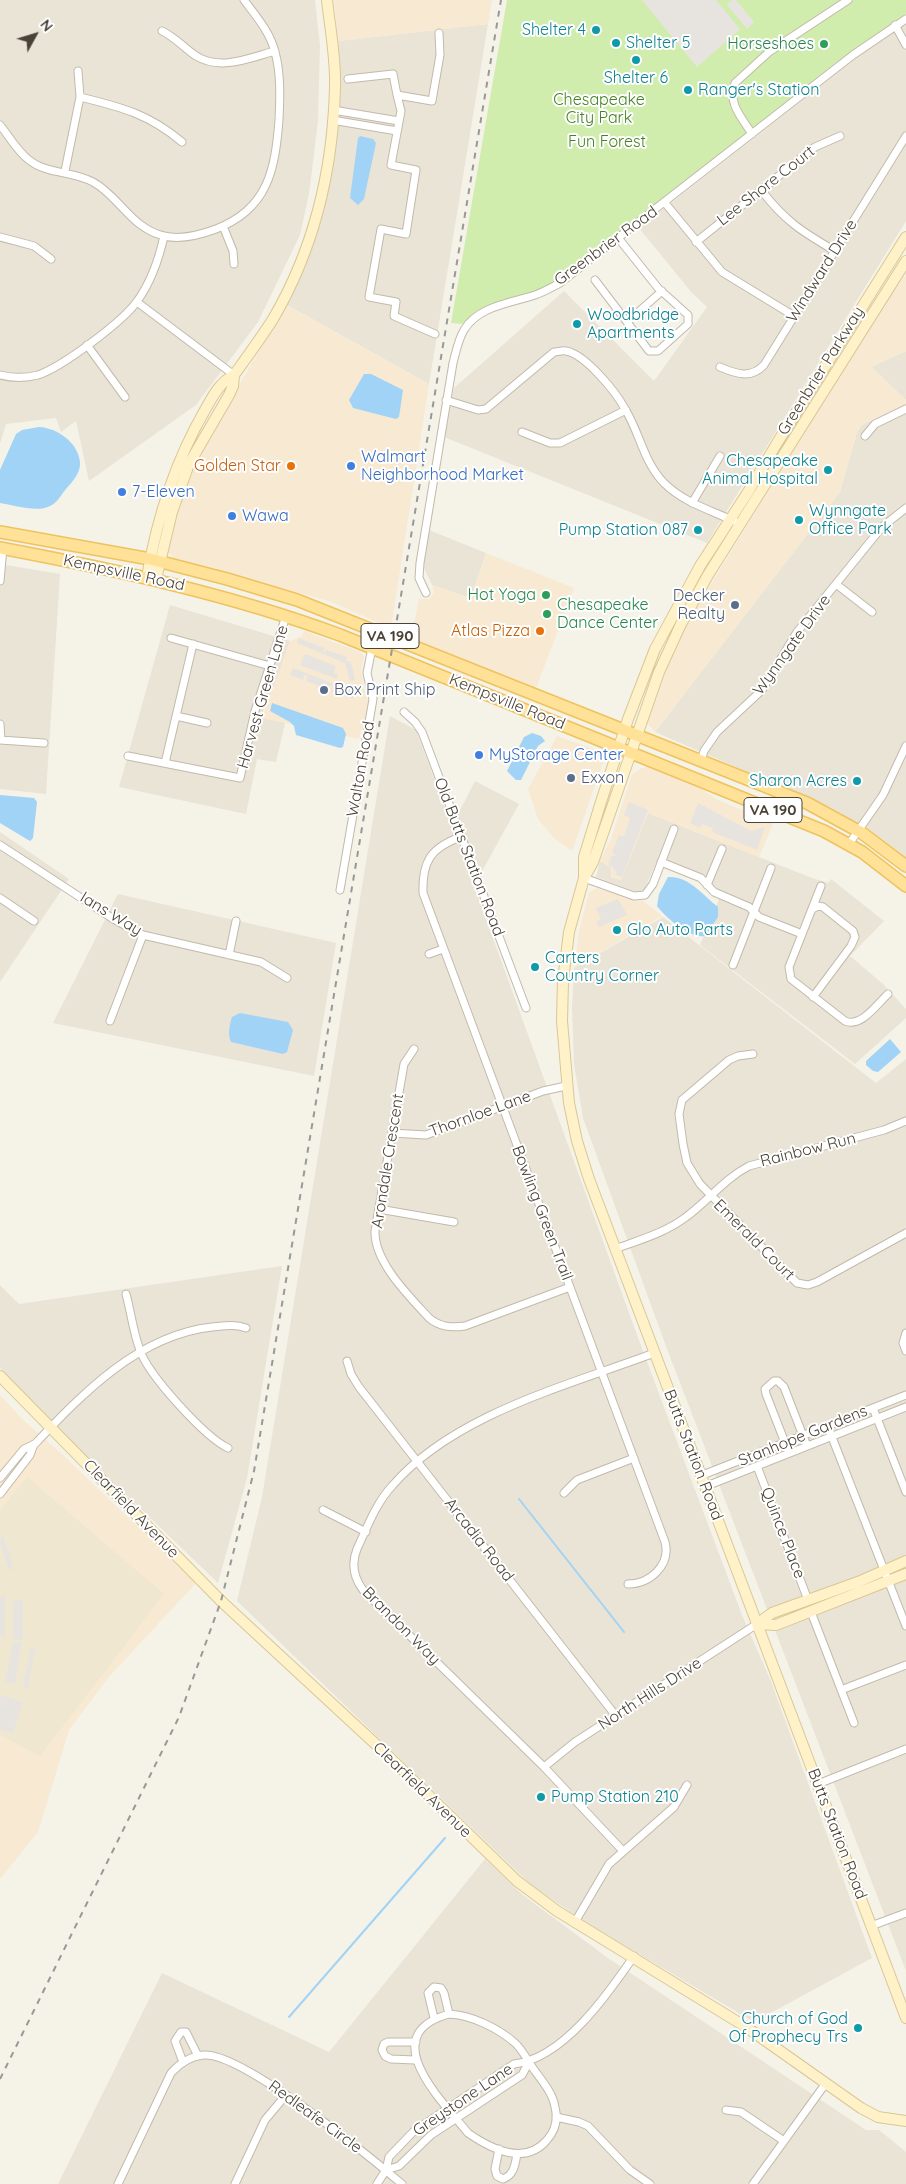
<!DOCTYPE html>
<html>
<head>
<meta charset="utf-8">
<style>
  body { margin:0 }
  #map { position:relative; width:906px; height:2184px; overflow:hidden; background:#f5f2e8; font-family:Quicksand,sans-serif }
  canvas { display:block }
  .north { position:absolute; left:10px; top:10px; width:50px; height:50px; -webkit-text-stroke:4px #fff; paint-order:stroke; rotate:51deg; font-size:14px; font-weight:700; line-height:20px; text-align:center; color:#4a4236 }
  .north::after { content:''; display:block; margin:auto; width:18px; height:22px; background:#4a4236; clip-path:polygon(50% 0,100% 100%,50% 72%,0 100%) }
</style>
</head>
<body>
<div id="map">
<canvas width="906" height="2184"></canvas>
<div class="north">N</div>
</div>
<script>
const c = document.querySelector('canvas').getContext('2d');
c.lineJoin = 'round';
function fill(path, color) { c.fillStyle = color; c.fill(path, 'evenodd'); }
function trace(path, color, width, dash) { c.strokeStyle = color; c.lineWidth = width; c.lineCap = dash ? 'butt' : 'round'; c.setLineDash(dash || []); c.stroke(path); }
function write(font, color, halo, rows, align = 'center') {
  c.font = font + ' Quicksand,sans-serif'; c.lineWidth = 4; c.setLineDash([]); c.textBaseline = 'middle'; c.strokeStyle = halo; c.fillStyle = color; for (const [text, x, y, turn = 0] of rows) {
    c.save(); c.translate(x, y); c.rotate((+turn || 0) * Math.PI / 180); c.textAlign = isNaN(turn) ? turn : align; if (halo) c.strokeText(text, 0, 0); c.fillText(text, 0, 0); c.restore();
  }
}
fill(new Path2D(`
  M0 0H315L320 46 318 121 309 194 300 235 258 322 196 405 89 481 76 421 61 432 56 418 6 424 0 444Z
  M488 24 429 384 285 304 303 267 339 94 341 80 338 41Z
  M906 24V221L707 543 444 437 454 388 564 291 654 381 707 307 692 293 639 228 872 46Z
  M906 351V400L871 367Z
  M906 403V857L879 837 831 808 655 732 840 492 857 432 862 425Z
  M429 530 486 553 471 598 432 585 423 566Z
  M0 564 60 574 46 794 0 789Z
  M170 605 290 641 274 688 265 703 262 717 285 723 276 762 257 759 246 814 119 787Z
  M390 716 416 730 452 826 475 781 519 804 474 886 640 1343 742 1615 770 1679 872 1958 754 2022 590 1925 531 1885 237 1601 262 1497Z
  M648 813 812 878 828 883 831 879 884 921 850 956 883 984 906 1009V1018L855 1064 700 945 719 899 703 875 659 857 644 890 637 892 596 877 600 861 611 867V877L621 880Z
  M0 832 69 879 0 982Z
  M118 894 336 943 314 1076 53 1023Z
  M663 917 876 1083 906 1059V1971L667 1349 583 1118 574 1064 572 1008 574 968Z
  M282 1266 247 1478 218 1583 64 1435 0 1368V1285L19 1304Z
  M485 1859 524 1896 608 1958 866 2130H879L906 2152V2184H58L162 1973 329 2052Z`), '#eae4d6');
fill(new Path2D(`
  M334 0H492L488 24 338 41Z
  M906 274V351L872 367 906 400V403L862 425 857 432 840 492 655 732 647 723 648 717 676 645 687 623 882 307Z
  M285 304 429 384 391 628 329 601 175 559 167 551 171 530 196 462Z
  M486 553 574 588 536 688 411 638 419 599H430L434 592 432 585 471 598Z
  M304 631 360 652 364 656 361 671 370 711 367 730 361 729 359 739 262 718 290 641 302 636Z
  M557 736 596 750 603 763 572 851 554 838 538 819 528 789Z
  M648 767 703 790 716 799 751 814 775 819 759 857 648 813 621 880 611 876 612 867 600 861 611 839 632 774 642 768Z
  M597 888 637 901 642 900 662 916 575 967 579 931 589 893Z
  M0 1395 23 1420 62 1454 196 1583 108 1678 69 1730 38 1832 0 1879Z`), '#f8e9d2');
fill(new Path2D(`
  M27 1477 164 1594 40 1756 0 1735V1510Z`), '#f0e7d1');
fill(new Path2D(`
  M507 0H906V14L833 65 568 273C556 281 543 288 530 293 506 303 479 302 463 324L451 323Z`), '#d0edae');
fill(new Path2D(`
  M642 0H716L740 29 697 67Z
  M732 0H736L754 22 747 29 727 5Z
  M299 638 324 648 323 653 327 650 347 657 346 661 351 662 355 680 350 681 345 663 297 643Z
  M305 654 336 666 334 673 338 675 337 679 300 665Z
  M293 668 356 692 353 699 332 691 333 686 330 685 329 690 306 681 308 676 304 675 303 680 290 675Z
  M629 802 648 810 622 877 616 875 617 872 608 864 612 855 616 856 612 852 619 835 624 836 630 818 624 815Z
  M698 803 751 831 765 827 757 850 712 832 713 828 702 824 700 828 690 823Z
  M618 899 627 915 599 927 596 922 601 919 596 908Z
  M2 1534 9 1552 13 1569 9 1570 0 1543Z
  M5 1596V1636H0V1597Z
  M23 1600V1640L13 1639V1601Z
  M13 1642 22 1643 15 1684 5 1682Z
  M31 1647 35 1648 28 1688 23 1687Z
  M0 1695 23 1702 13 1733 0 1729Z`), '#e7e4e0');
fill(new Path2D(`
  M360 136 373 139 376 143 364 199 358 205 350 198 358 138Z
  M364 374H371L403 390 399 417 396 419 353 408 349 400Z
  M39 427C57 428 78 442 80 462 81 473 72 482 66 489 61 495 57 503 50 506 37 513 14 505 0 503V470L16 434 22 430Z
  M272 703 343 728 346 734 343 747 340 748 296 735 294 726 290 722 270 711Z
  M532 733 541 736 545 741 538 746 521 780H516L507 771 524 737Z
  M0 795 34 798 37 802 33 838 30 841 0 823Z
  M668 877C689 876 703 895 718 907V917L705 936C691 939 666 918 657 906L659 894Z
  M240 1013 288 1022 293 1030 287 1052 283 1054 231 1042C227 1034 230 1024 232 1017Z
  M890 1039 901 1052 878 1072 873 1071 866 1065V1061Z`), '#a1d3f6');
trace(new Path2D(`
  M519 1499 624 1632
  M289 2017 445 1838`), '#a1d3f6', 2);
const street = new Path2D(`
  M895 25 906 45
  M162 31C175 37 184 48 196 56 221 71 249 58 275 51
  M348 79 393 74 397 95
  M80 97C121 107 149 114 182 142
  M333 110 399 121
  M332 120 397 131
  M0 125C9 136 17 151 29 160 46 174 73 171 93 182 119 196 132 229 164 236 181 240 200 235 216 229 268 209 275 170 279 120 280 98 281 73 275 52 270 32 256 16 244 0
  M752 134C742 118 727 103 735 83L769 52 848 0
  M65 171 80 97 78 71
  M761 190C785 221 801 231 835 251
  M665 203 722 272 794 316
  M223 226 233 251 234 264
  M0 237 34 246 51 259
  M696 242 815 147 840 136
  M595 280 649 351H658L688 324V315L658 288 619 239
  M137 302 234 375
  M627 322 662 291
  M435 334 394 316 396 302 369 297 381 229 406 234 416 170 391 165 401 111 397 95 432 101 440 55 439 33
  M87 345 125 397
  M720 367C736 374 751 379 764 365L906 136
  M0 375C12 378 26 378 38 375 62 367 124 321 138 300 152 280 159 259 164 236
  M446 400 478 410 486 409 554 352C558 352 562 350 566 351 585 354 616 392 625 409 640 433 643 461 664 483 683 502 710 510 734 521
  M522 432 550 443H560L626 410
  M865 436 875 424 906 409
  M692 503 720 456
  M0 581 3 548
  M836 584 872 612
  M426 593 419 578 420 563 453 363C456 352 458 340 464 330 478 306 511 303 535 295 544 292 552 287 560 283L853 55 906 19
  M171 638 270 666
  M404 712 415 722 422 732 526 1008
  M176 716 207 723
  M0 724 1 740
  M0 740 44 743
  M128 756 240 778 255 711 286 616
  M701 761 704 751 717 732 762 690 797 632 882 527 906 508
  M165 763 193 644
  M460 837C431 848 422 861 423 893L665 1542C671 1565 650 1584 628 1584
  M849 844 883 795 906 746
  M0 845 115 920 143 935 261 962 287 978
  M661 862 701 878 714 892 749 907 759 917 802 934
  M584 878 634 896 645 895 653 884 674 829
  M707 885 722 849
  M821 886 789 967 791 979 845 1021C861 1028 877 1004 888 994
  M340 890 373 699 367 673 372 648
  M0 898 34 921
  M812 909 818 906 823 907 853 931 855 937 851 946 813 997
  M429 954 443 949
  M229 955 236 921
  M733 965 771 868
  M110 1021 143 935
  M414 1049 404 1064 375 1231C374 1262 409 1296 429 1318 440 1327 451 1328 465 1326L570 1287
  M753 1054 738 1056 729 1060 682 1100 679 1114 683 1144 687 1163 700 1184 797 1283 808 1285 817 1282 906 1233
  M392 1133 426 1135 543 1091 566 1086
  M379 1209 454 1222
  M615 1249C639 1240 665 1233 686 1217 708 1201 724 1179 749 1166L884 1130 906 1121
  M126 1294C131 1312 133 1332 140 1350 148 1375 205 1437 228 1448
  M906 1333 903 1343 906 1351
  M347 1361 351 1374 359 1387 616 1716
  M873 1408 906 1492
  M828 1427 906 1626
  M789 1453 766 1394 765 1389 774 1381H778L784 1387 807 1446
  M757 1466 808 1600
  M700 1476 906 1395
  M0 1478 24 1449 35 1444C83 1393 139 1335 212 1327 224 1326 234 1324 246 1328
  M704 1487 906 1407
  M564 1493 577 1480 634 1458
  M0 1494 30 1455 34 1444
  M323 1510 366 1532
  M811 1612 854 1723
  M841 1690 906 1665
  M544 1767 575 1742 757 1624
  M818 1784 906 1749
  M623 1851 544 1767 363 1590C354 1578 351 1564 357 1549 367 1528 376 1503 392 1486 454 1414 567 1386 654 1353
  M575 1922 609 1864 674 1807 687 1785
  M871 1926 906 1913
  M449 2014C471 2015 498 2028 515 2043 523 2050 528 2062 535 2071 543 2082 553 2094 555 2107 558 2119 555 2131 547 2140 525 2166 491 2149 468 2133 442 2101 374 2035 449 2014Z
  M434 2018 428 1993 434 1987 441 1988 444 1993 449 2014
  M415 2060 391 2059 385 2056 382 2050 384 2044 388 2042H416
  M183 2062 175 2041 181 2032H186L198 2056
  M529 2062 522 2075 431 2135 399 2166 386 2170 389 2157 413 2132 514 2064C563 2059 608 1994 634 1956
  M726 2110 741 2112 784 2141
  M556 2117 579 2122 588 2126 630 2170 650 2184
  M499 2149 495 2169 497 2176 503 2179C514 2175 515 2165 517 2154
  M118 2184 171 2073C180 2063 190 2056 204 2055 243 2053 369 2156 402 2184
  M235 2184 265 2120 286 2095
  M377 2184 386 2170
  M753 2184 826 2083`);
const secondary = new Path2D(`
  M906 261 708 575 681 624 659 672 593 862 584 878 569 932 563 981 562 1021 569 1103 577 1141 589 1179 906 2018
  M147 577C157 518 175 462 205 410 213 396 219 383 234 375
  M156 579 172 512 189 464 229 395 233 386 234 375C247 357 261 338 273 319 314 249 333 168 335 87 336 58 330 28 327 0
  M584 878V857L600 805 628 719 655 649 700 566 748 492 777 443 906 237
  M0 1376 221 1601 382 1750 517 1881 557 1911 746 2027 861 2108 878 2117 906 2121
  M757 1624 772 1613 858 1582 906 1561
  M757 1624 776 1625 906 1574`);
const primary = new Path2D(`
  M0 532 150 559 227 579 297 600 807 803 862 833 906 866
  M0 548C116 570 229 594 340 635L824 831 862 852 906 886`);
trace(street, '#c2baaa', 9);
trace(secondary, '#d9c795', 12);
trace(primary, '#eec35e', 14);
trace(street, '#fff', 7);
trace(secondary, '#fff2c9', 10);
trace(primary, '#ffe298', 11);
trace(new Path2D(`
  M0 2079 179 1717 221 1601 254 1471 501 0`), '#989898', 2, [6, 6]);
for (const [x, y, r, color] of [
  [596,30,5,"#0f9aa8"],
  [616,43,5,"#0f9aa8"],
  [824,44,5,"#2e9e5b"],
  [636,60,5,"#0f9aa8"],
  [688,90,5,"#0f9aa8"],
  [577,324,5,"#0f9aa8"],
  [291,466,5,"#e8710a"],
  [351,466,5,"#3f7fe0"],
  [828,470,5,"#0f9aa8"],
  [122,492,5,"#3f7fe0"],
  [232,516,5,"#3f7fe0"],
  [799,520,5,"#0f9aa8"],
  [698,530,5,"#0f9aa8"],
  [546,595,5,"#2e9e5b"],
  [735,605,5,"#5c6f8a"],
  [547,614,5,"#2e9e5b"],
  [540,631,5,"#e8710a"],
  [324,690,5,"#5c6f8a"],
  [479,755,5,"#3f7fe0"],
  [571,778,5,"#5c6f8a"],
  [857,781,5,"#0f9aa8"],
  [617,930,5,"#0f9aa8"],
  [535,967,5,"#0f9aa8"],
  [541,1797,5,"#0f9aa8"],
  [858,2028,5,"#0f9aa8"]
]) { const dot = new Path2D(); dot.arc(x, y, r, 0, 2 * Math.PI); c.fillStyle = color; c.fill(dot); trace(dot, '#fff', 2); }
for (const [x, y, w] of [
  [390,636,58],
  [773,810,58]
]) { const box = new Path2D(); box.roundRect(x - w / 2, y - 12.5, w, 25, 4); c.fillStyle = '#fff'; c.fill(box); trace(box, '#4a4236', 1); }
write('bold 15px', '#4a4236', null, [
  ["VA 190",390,636],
  ["VA 190",773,810]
]);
write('16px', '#0d838f', '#fff', [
  ["Shelter 4",586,30,"right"],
  ["Shelter 5",626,43],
  ["Shelter 6",636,78,"center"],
  ["Ranger's Station",698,90],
  ["Woodbridge",587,315],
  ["Apartments",587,333],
  ["Chesapeake",818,461,"right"],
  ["Animal Hospital",818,479,"right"],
  ["Wynngate",809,511],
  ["Office Park",809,529],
  ["Pump Station 087",688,530,"right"],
  ["Sharon Acres",847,781,"right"],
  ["Glo Auto Parts",627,930],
  ["Carters",545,958],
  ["Country Corner",545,976],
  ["Pump Station 210",551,1797],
  ["Church of God",848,2019,"right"],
  ["Of Prophecy Trs",848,2037,"right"]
], 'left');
write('16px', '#27864d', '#fff', [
  ["Horseshoes",814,44],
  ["Hot Yoga",536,595],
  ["Chesapeake",557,605,"left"],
  ["Dance Center",557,623,"left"]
], 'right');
write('16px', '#478124', '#fff', [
  ["Chesapeake",599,100],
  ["City Park",599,118],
  ["Fun Forest",607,142]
]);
write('16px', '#4a4236', '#fff', [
  ["Lee Shore Court",766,186,-38],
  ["Greenbrier Road",606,246,-36],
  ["Windward Drive",822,271,-58],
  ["Greenbrier Parkway",821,371,-58],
  ["Kempsville Road",124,573,12],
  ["Wynngate Drive",792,645,-54],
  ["Harvest Green Lane",263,697,-74],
  ["Kempsville Road",507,702,22],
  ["Walton Road",361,769,-80],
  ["Old Butts Station Road",469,857,69],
  ["Ians Way",111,914,31],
  ["Thornloe Lane",480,1114,-20],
  ["Rainbow Run",808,1150,-14],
  ["Arondale Crescent",388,1161,-81],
  ["Bowling Green Trail",542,1213,69],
  ["Emerald Court",754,1240,45],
  ["Stanhope Gardens",803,1436,-22],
  ["Butts Station Road",693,1455,69],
  ["Clearfield Avenue",131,1509,46],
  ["Quince Place",783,1533,69],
  ["Arcadia Road",479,1540,52],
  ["Brandon Way",401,1626,45],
  ["North Hills Drive",650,1694,-33],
  ["Clearfield Avenue",422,1790,44],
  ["Butts Station Road",837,1834,69],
  ["Greystone Lane",463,2100,-34],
  ["Redleafe Circle",315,2117,36]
]);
write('16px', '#366cbe', '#fff', [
  ["Walmart",361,457],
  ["Neighborhood Market",361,475],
  ["7-Eleven",132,492],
  ["Wawa",242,516],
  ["MyStorage Center",489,755]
], 'left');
write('16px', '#c56008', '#fff', [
  ["Golden Star",281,466],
  ["Atlas Pizza",530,631]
], 'right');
write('16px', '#4e5e75', '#fff', [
  ["Decker",725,596,"right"],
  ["Realty",725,614,"right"],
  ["Box Print Ship",334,690],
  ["Exxon",581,778]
], 'left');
</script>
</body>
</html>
